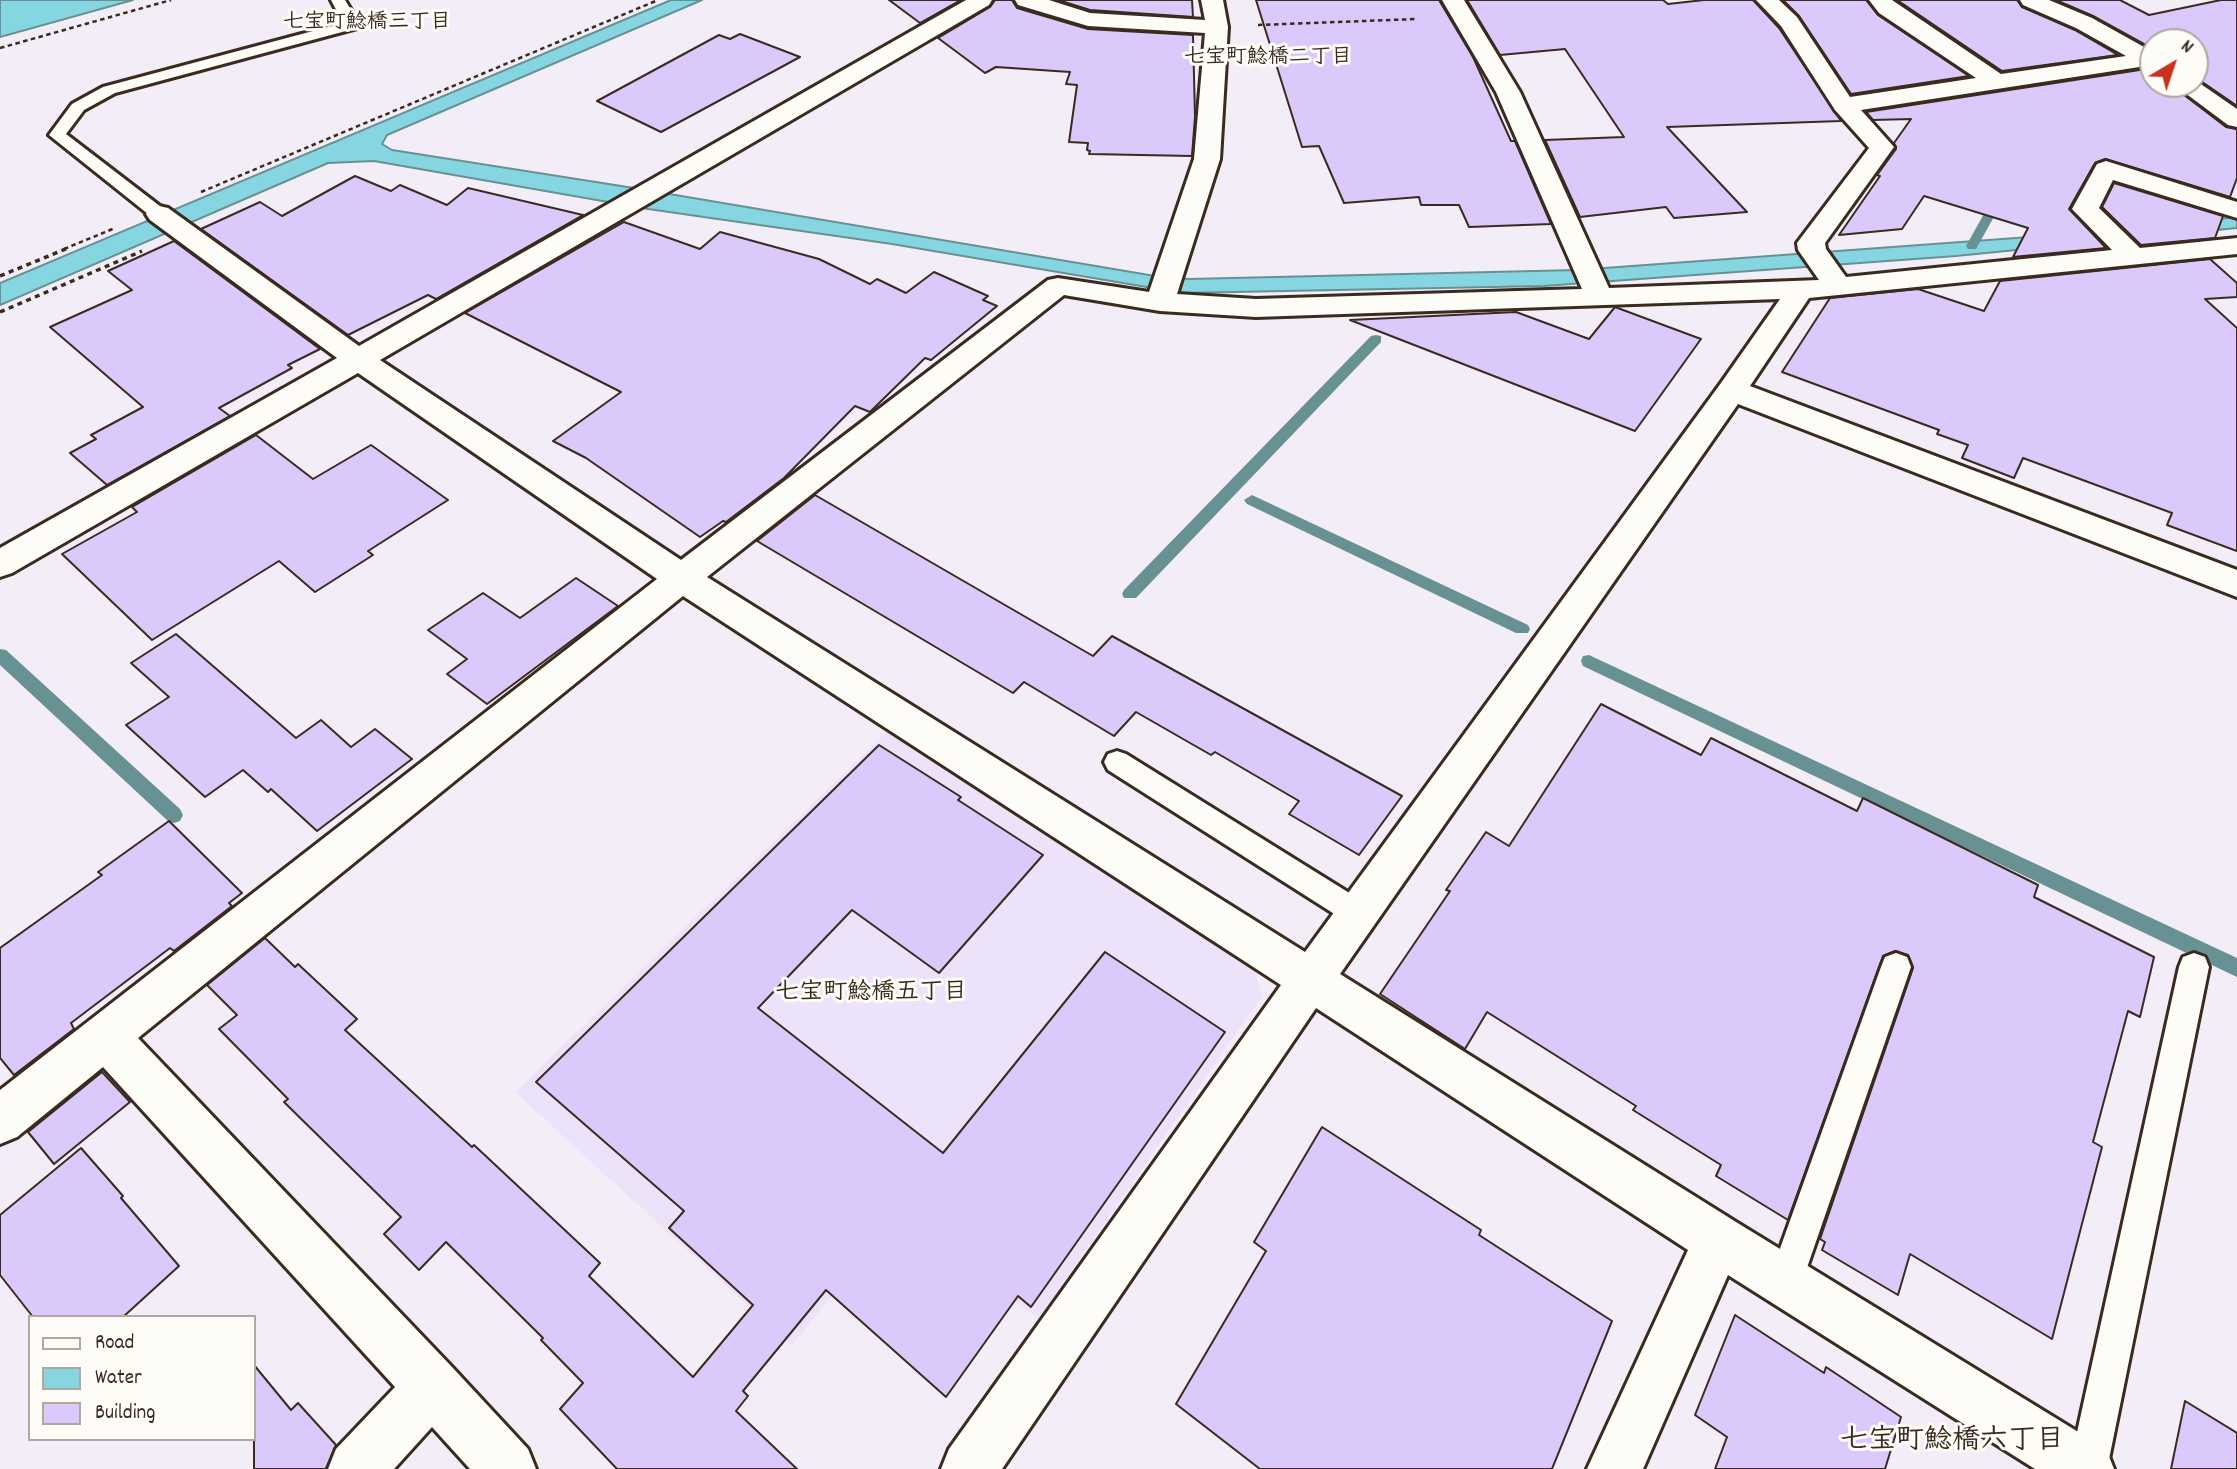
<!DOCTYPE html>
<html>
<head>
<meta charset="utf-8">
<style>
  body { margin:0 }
  #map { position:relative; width:2237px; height:1469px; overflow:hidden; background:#f3edf8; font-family:Dekko,sans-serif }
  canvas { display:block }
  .legend { position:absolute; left:28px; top:1315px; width:228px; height:126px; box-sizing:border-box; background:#fdfcf7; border:2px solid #afa8a0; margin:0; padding:9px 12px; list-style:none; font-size:21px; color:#3b2a1e }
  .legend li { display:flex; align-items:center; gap:14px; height:35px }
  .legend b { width:35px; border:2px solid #afa8a0 }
  .north { position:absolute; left:2139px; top:28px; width:70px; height:70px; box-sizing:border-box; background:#fdfcf7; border:2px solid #afa8a0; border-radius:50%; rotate:39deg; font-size:19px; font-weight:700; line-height:28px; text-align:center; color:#3b2a1e }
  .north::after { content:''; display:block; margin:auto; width:24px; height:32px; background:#c8321e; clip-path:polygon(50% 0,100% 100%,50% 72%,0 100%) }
</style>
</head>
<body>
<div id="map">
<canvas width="2237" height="1469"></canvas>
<ul class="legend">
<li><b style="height:9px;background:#fdfcf7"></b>Road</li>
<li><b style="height:19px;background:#86d6e2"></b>Water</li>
<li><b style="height:19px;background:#dbc9fb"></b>Building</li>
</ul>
<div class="north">N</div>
</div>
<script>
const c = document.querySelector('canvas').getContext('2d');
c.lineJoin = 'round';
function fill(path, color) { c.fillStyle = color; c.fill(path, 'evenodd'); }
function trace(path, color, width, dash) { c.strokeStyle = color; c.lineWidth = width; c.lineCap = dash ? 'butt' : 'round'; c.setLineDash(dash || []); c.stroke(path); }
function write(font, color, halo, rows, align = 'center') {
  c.font = font + ' Dekko,"Klee One",sans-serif'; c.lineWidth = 6; c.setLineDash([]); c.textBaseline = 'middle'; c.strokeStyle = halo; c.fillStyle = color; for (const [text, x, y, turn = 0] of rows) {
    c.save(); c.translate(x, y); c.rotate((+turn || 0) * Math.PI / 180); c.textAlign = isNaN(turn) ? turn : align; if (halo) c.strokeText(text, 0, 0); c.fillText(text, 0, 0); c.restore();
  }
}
fill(new Path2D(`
  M891 728 1254 967 1262 996 1038 1319 900 1209 792 1346 515 1092Z`), '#ece2f9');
const water = new Path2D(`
  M0 0H133L0 37Z
  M671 0H702L387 135 382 144 392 150 634 188 1155 276 1189 279 1577 270 2098 232 2237 217V228L1956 256 1544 286 1182 293 892 244 648 209 374 161 328 163 0 305V283Z`);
fill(water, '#86d6e2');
trace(water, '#689194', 2);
fill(new Path2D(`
  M1995 194 2005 197 1976 249H1968L1966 246Z
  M1376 335 1381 336V342L1136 598H1124L1122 594 1124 590 1371 336Z
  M1252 495 1528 625 1530 629 1528 633H1516L1247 504 1244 500Z
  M0 649 6 650 180 809 183 815 180 821 174 823 168 821 0 665Z
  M1589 655 2237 958V977L1583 666 1581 661 1583 656Z`), '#689194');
const building = new Path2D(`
  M889 0H961L920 23Z
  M995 0H1012L1017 8 1088 29 1193 35 1195 117 1192 156 1089 154 1090 151 1087 150 1088 143 1069 142 1077 85 1066 84 1070 72 996 67 985 73 938 38 990 7Z
  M1058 0H1192L1193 17 1090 10Z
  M1256 0H1439L1473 57 1511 141H1515L1551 224 1469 227 1459 205H1421L1419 197 1344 203 1319 146 1302 147Z
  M1467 0H1663L1668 4 1704 0H1753L1779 28 1841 121 1667 127 1747 212 1674 218 1666 207 1580 217 1545 140 1624 137 1565 49 1500 55Z
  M1783 0H1866L1878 15 1969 76 1851 94 1799 16Z
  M1897 0H2017L2022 7 2075 30 2118 55 2002 71Z
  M2056 0H2120L2149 15 2221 0H2237V106L2195 77V42H2153V49L2093 16Z
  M740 34 800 57 661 132 597 101 719 35 730 39Z
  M2146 69 2153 70V84H2170L2226 127 2237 129V178L2230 197 2105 159 2095 163 2069 209 2106 248 2013 257 2028 228 1924 196 1902 229 1839 235 1880 176 1877 175 1896 149 1894 143 1911 119 1873 120 1866 112Z
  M355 176 391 191 400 185 447 205 468 188 583 215 436 299 428 295 348 335 201 229 260 202 282 216Z
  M2114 183 2223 216 2215 238 2141 245 2102 207Z
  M624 222 700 249 720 232 819 259 870 284 877 279 906 293 934 272 988 296 983 300 997 306 931 360 925 358 870 412 855 406 784 478 726 522 723 521 700 537 586 458 553 441 621 392 465 313Z
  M174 241 320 349 288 365 292 368 219 408 230 416 107 485 70 453 96 439 91 435 143 407 50 327 132 290 108 271Z
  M2210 259 2237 283V297L2205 299 2237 328V551L2167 525 2172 513 2023 458 2014 478 1962 458 1968 445 1937 434 1939 430 1782 372 1830 298 1918 289 1984 311 2000 281Z
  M1615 307 1701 339 1635 431 1350 320 1516 312 1589 339Z
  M256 435 313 479 371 445 448 500 368 551 373 555 315 592 279 561 152 640 62 554 137 512 132 507Z
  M815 495 1093 656 1112 636 1402 796 1359 855 1289 814 1299 801 1215 752 1211 755 1136 712 1114 736 1024 682 1013 693 757 541Z
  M576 578 618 606 487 704 447 674 467 659 428 630 483 593 520 618Z
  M176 634 296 738 321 720 351 747 375 729 412 759 317 831 271 789 268 792 243 770 205 797 126 725 169 697 131 663Z
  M1601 704 1701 755 1711 738 1857 811 1863 798 2038 885 2034 897 2154 957 2140 1017 2128 1011 2093 1142 2102 1147 2052 1339 1910 1254 1898 1295 1822 1250 1825 1242 1820 1239 1913 968 1908 955 1895 951 1883 956 1788 1220 1716 1176 1721 1165 1633 1110 1636 1106 1487 1012 1465 1049 1380 994 1450 891 1446 890 1486 832 1509 846Z
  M879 745 961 797 958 800 1043 855 939 973 852 910 758 1008 943 1153 1105 952 1225 1032 1031 1307 1018 1296 946 1397 826 1290 743 1391 748 1396 736 1411 797 1469H617L560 1409 583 1383 541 1340 543 1338 446 1242 419 1270 384 1234 401 1217 284 1102 288 1099 219 1029 237 1015 207 985 265 938 295 967 298 964 357 1019 345 1030 472 1147 474 1145 600 1263 589 1276 693 1377 753 1305 669 1228 684 1211 536 1082Z
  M169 821 242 893 229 903 232 906 174 951 170 948 71 1023 74 1029 14 1075 0 1058V948L102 875 98 872Z
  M102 1072 130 1102 54 1164 28 1132Z
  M1322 1127 1481 1230 1479 1235 1612 1321 1552 1469H1260L1176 1404 1266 1251 1254 1242Z
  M81 1148 123 1196 121 1198 179 1266 123 1317H33L0 1275V1215Z
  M1735 1315 1824 1373 1826 1367 1901 1417 1885 1469H1715L1727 1437 1695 1415Z
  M254 1365 291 1410 298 1403 336 1445 326 1469H254Z
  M2185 1401 2237 1433V1469H2171Z`);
fill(building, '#dbc9fb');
trace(building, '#3b2a1e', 2);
const service = new Path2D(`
  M331 0H345L360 25 357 28 115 93 84 110 66 134 165 210 168 214 165 218H153L49 135 72 104 103 87 343 23Z
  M1117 751 1126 754 1367 904 1372 913 1367 922 1357 926 1347 922 1108 770 1104 762 1108 754Z
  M1896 953 1907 957 1911 967 1802 1282 1797 1294 1785 1299 1773 1294 1768 1282 1881 967 1885 957Z
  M2194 953 2205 957 2209 967 2107 1469H2069L2179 967 2183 957Z`);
const minor = new Path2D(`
  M966 0H992L989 5 380 360 681 560 1048 280 1058 278 1149 292 1194 159 1205 33 1088 26 1018 5 1015 0H1049L1090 13 1205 20 1201 0H1223L1228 27 1220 159 1177 294 1256 299 1582 289 1496 92 1442 0H1464L1520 92 1609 288 1819 280 1798 250 1797 243 1869 148 1835 110 1781 26 1756 0H1779L1797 17 1850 97 1976 78 1879 13 1869 0H1892L2001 74 2126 56 2076 28 2023 5 2020 0H2049L2092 18 2153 52V68L2146 66 1861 110 1894 147 1825 243 1826 249 1846 277 2112 250 2072 209 2097 164 2106 161 2237 202V218L2113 180 2099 208 2140 248 2237 238V254L1809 298 1750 386 2237 570V597L1738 404 1340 974 1736 1222 2106 1449 2114 1469H2035L1728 1275 1643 1469H1587L1688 1250 1316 1008 1002 1469H941L949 1449 1281 985 683 596 138 1038 452 1367 528 1449 536 1469H470L432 1427 394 1469H328L336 1449 395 1387 103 1067 17 1137 0 1144V1090L657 579 358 373 12 573 0 577V548L337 358 150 220 146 214 150 208 159 206 168 208 359 346ZM1064 295 1160 311 1256 317 1780 299 1721 383 1305 952 707 577Z
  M2195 80 2237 109V127L2228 125 2173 84H2195Z`);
trace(service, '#3b2a1e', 6);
trace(minor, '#3b2a1e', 6);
trace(new Path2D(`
  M1258 25 1417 19
  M0 48 171 0
  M201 192 658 0
  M64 249 115 228`), '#3b2a1e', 2.5, [4.5, 3.5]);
trace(new Path2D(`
  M0 276 68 248
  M0 312 142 251`), '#3b2a1e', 3.5, [5, 4.5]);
fill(service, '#fdfcf7');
fill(minor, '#fdfcf7');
write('bold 21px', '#3b2a1e', '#fdfcf7', [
  ["七宝町鯰橋三丁目",367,24],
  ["七宝町鯰橋二丁目",1268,59]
]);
write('bold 24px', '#3b2a1e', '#fdfcf7', [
  ["七宝町鯰橋五丁目",871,995]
]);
write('bold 28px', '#3b2a1e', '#fdfcf7', [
  ["七宝町鯰橋六丁目",1952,1443]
]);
</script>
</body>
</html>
